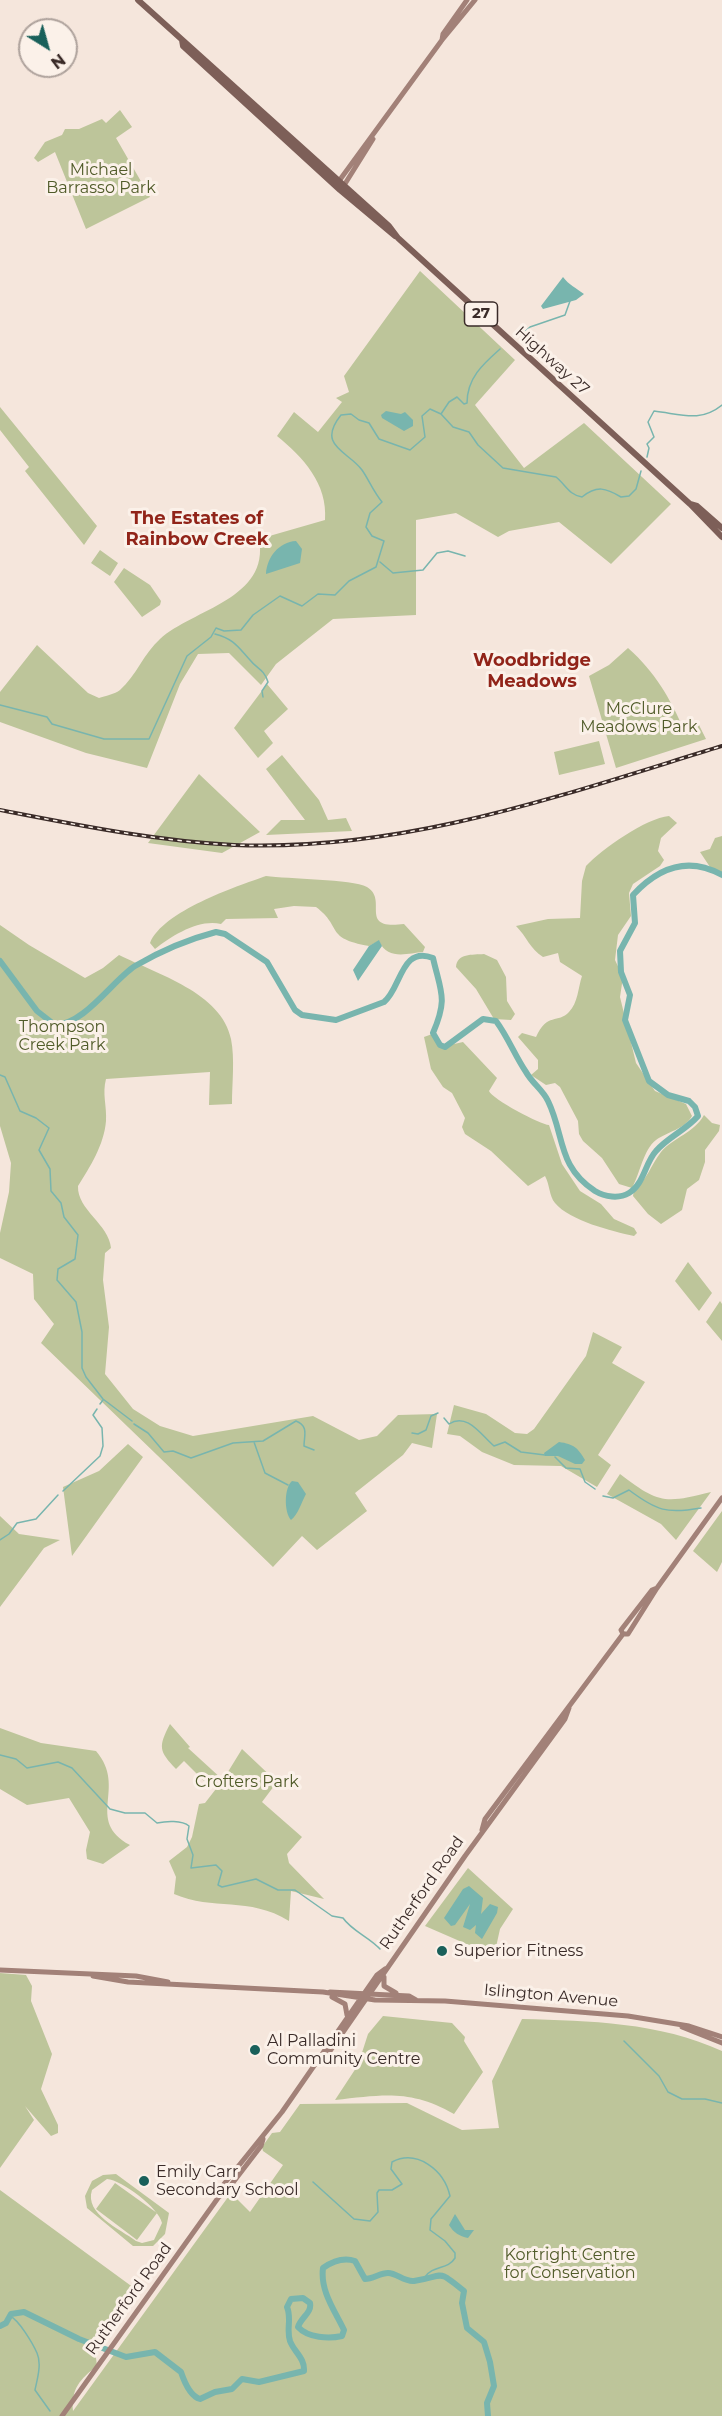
<!DOCTYPE html>
<html>
<head>
<meta charset="utf-8">
<style>
  body { margin:0 }
  #map { position:relative; width:722px; height:2416px; overflow:hidden; background:#f5e6dc; font-family:Montserrat,sans-serif }
  canvas { display:block }
  .north { position:absolute; left:18px; top:18px; width:60px; height:60px; box-sizing:border-box; background:#fbf1e9; border:2px solid #aea29c; border-radius:50%; rotate:143deg; font-size:16px; font-weight:700; line-height:24px; text-align:center; color:#3a2b28 }
  .north::after { content:''; display:block; margin:auto; width:21px; height:27px; background:#19605a; clip-path:polygon(50% 0,100% 100%,50% 72%,0 100%) }
</style>
</head>
<body>
<div id="map">
<canvas width="722" height="2416"></canvas>
<div class="north">N</div>
</div>
<script>
const c = document.querySelector('canvas').getContext('2d');
c.lineJoin = 'round';
function fill(path, color) { c.fillStyle = color; c.fill(path, 'evenodd'); }
function trace(path, color, width, dash) { c.strokeStyle = color; c.lineWidth = width; c.lineCap = dash ? 'butt' : 'round'; c.setLineDash(dash || []); c.stroke(path); }
function write(font, color, halo, rows, align = 'center') {
  c.font = font + ' Montserrat,sans-serif'; c.lineWidth = 6; c.setLineDash([]); c.textBaseline = 'middle'; c.strokeStyle = halo; c.fillStyle = color; for (const [text, x, y, turn = 0] of rows) {
    c.save(); c.translate(x, y); c.rotate((+turn || 0) * Math.PI / 180); c.textAlign = isNaN(turn) ? turn : align; if (halo) c.strokeText(text, 0, 0); c.fillText(text, 0, 0); c.restore();
  }
}
fill(new Path2D(`
  M120 110 132 127 116 138 150 197 86 229 55 152 38 162 34 158 45 142 62 135 65 129H79L102 119 106 123Z
  M420 271 515 360 475 405 524 468 584 423 671 504 611 564 559 522 509 531 498 537 456 513 416 520V615L333 619 276 664 261 685 229 653 198 654 180 684 147 768 86 753 0 722V692L37 645 88 693 99 698C105 696 115 694 120 690 136 676 144 653 160 639 193 609 270 599 259 539L325 520C328 484 303 457 277 436L294 412 318 432 342 402 336 398 349 392 344 376Z
  M0 407 97 526 84 545 25 471 29 467 0 430Z
  M100 550 118 563 110 576 91 563Z
  M124 568 150 585 161 601 160 605 142 617 114 582Z
  M628 648C655 672 670 698 684 730L699 725 706 739 616 768 589 676 609 665Z
  M267 684 288 709 264 731 273 743 258 758 234 728Z
  M599 741 605 764 559 775 554 752Z
  M282 755 319 800 328 820 346 818 352 831 266 835 281 820H305L266 769Z
  M199 774 260 832 222 853 148 843Z
  M669 816 677 823 661 838 658 851 664 860 660 866 633 884 629 893 631 916 618 935 615 960 623 977 620 997 636 1063 655 1091 686 1104 692 1116C685 1129 667 1132 656 1140 643 1150 640 1174 632 1188L619 1184 602 1158 583 1141 579 1134 578 1121 560 1087 555 1083 546 1085 531 1075 538 1069V1060L518 1037 522 1033 536 1037C547 1012 558 1024 569 1012 578 1003 578 988 582 976L560 962 558 953 543 957C530 949 527 937 516 926L548 919 580 918 582 881 586 866C602 849 646 818 669 816Z
  M722 836V873L710 867 700 852 710 849 715 838Z
  M266 876C287 879 352 879 367 887 389 900 357 930 404 924L425 947 423 952C408 953 388 961 379 941L369 946C324 938 343 927 316 907L294 906 274 909 278 918 226 919 221 924C199 919 173 935 155 949L150 943C163 911 235 887 266 876Z
  M0 925 29 945 85 978 103 968 119 955C157 974 222 993 231 1039 235 1059 232 1083 232 1104L209 1105 210 1072 106 1079C102 1094 107 1106 106 1121 104 1145 90 1167 78 1186 77 1210 109 1224 111 1248L105 1253 103 1280 109 1327 105 1374 133 1409 160 1426 193 1436 313 1416 359 1440 377 1436 398 1415 437 1414 432 1448 412 1443 403 1455 355 1493 367 1511 317 1550 302 1536 273 1567 41 1343 54 1324 34 1299 33 1274 0 1258V1233L9 1192 11 1163 0 1126Z
  M484 954 497 960 506 977 507 1001 515 1014 511 1020 494 1019 476 989 456 967C457 953 472 955 484 954Z
  M435 1033 437 1043 441 1047 463 1042 497 1078 489 1091C492 1099 541 1125 549 1125L562 1164 580 1191 601 1204 614 1219 634 1228 637 1233 634 1236C612 1231 570 1221 555 1203 549 1196 550 1185 545 1176L528 1186 491 1151 465 1134 462 1127 465 1118 452 1093 443 1087 431 1069 424 1037Z
  M704 1115 712 1123 720 1125 719 1131 705 1150V1162L699 1180 687 1189 682 1210 661 1224 648 1214 633 1196 634 1190C647 1180 651 1165 661 1152 674 1137 694 1133 704 1115Z
  M688 1262 712 1293 699 1311 675 1281Z
  M720 1301 722 1304V1341L706 1322Z
  M593 1332 622 1347 612 1363 645 1382 598 1455 611 1465 597 1487 561 1466 514 1465 482 1452 460 1436 447 1434 454 1405 486 1414 515 1433 527 1434 534 1429 586 1356Z
  M128 1444 143 1457 72 1556 63 1487 99 1471Z
  M620 1474C658 1503 664 1504 711 1492L676 1540 661 1524 607 1494Z
  M722 1511V1562L717 1572 693 1551Z
  M0 1516 19 1534 60 1540 44 1548 0 1607Z
  M170 1724 190 1747 188 1748 223 1780 242 1749 277 1782 262 1802 302 1837 287 1854 289 1863 324 1899 291 1891 289 1921C249 1896 213 1911 174 1894L176 1877 169 1861 187 1847 192 1837 199 1804 205 1803 219 1785 209 1776 204 1781 184 1761 176 1769C159 1751 158 1747 170 1724Z
  M0 1728 41 1743 96 1751C128 1788 84 1820 130 1845L103 1864 87 1859 86 1850 90 1832 69 1798 27 1805 0 1789Z
  M468 1868 513 1909 500 1929 494 1956 425 1926Z
  M0 1973 26 1975 32 1986 31 2001 52 2054 41 2089 58 2125V2133L51 2136 25 2106 34 2120 0 2168Z
  M383 2016 452 2023 465 2037 464 2041 483 2072 454 2114C410 2089 383 2095 335 2100L358 2065 368 2034Z
  M522 2019C590 2021 659 2022 722 2051V2416H0V2190L134 2288 90 2351 96 2358 97 2366C80 2379 71 2389 73 2411L231 2193 250 2212 283 2165 263 2151 262 2147 272 2133 280 2132 300 2104 407 2103 462 2130 499 2128 492 2081Z
  M116 2174 169 2213 165 2234 153 2246H133L87 2208 85 2196 92 2181 103 2175ZM107 2179C122 2180 159 2208 162 2223L154 2240 142 2243 136 2241C120 2229 84 2214 92 2190Z
  M115 2183 157 2213 137 2240 96 2209Z`), '#bdc59a');
fill(new Path2D(`
  M563 277C569 285 576 288 584 294L576 300 543 309 541 306Z
  M386 411 401 414 405 412 413 420V426L404 431 382 418 381 415Z
  M296 541 302 549 300 563 266 574C267 557 279 542 296 541Z
  M379 940 382 946 358 981 353 970 369 946Z
  M559 1442C574 1444 578 1448 585 1460L582 1464H575L558 1456H545L544 1453Z
  M292 1481 298 1482 306 1494C302 1501 298 1515 291 1520 284 1512 284 1488 292 1481Z
  M469 1886 483 1898 481 1914 490 1904 498 1907 497 1913 482 1939 475 1933 476 1925 470 1930 463 1927 470 1904 455 1925 451 1926 444 1918 463 1889Z
  M455 2214 465 2230H474L468 2238C459 2236 454 2233 449 2225Z`), '#78b5ae');
trace(new Path2D(`
  M521 335 530 327 565 315 570 301
  M441 414 449 402 457 397 464 404 467 403C467 378 483 364 500 349
  M647 457 649 448 647 444 654 437 648 422 654 411C681 414 700 423 722 405
  M380 562 393 573 423 570 437 553 448 551 465 556
  M215 634C234 639 238 647 250 660 257 669 264 669 268 682L262 691 263 697
  M0 705 47 717 52 724 104 739H149L187 656 211 637 216 628 224 631 241 630 253 615 280 596 302 606 318 594 335 595 349 581 376 567 384 541 372 536 366 527 370 513 382 502C373 491 369 480 362 470 348 451 316 446 341 415L351 414 359 420 369 423 379 439 410 450 425 437 422 416 430 409 441 414 453 427 469 432 478 445 503 468 556 477C566 485 569 495 582 497 597 485 606 488 621 497L629 496 636 489 641 471
  M0 1075 5 1077 20 1111 36 1118 49 1128 39 1150 50 1169 51 1191 61 1203 64 1217 78 1235 75 1259 58 1269 57 1280 76 1302 82 1332V1368L86 1377 103 1399 132 1421
  M100 1404 103 1400
  M444 1418 449 1424C467 1412 481 1435 494 1446L505 1442 521 1452 545 1455
  M134 1424 148 1433 164 1452 173 1451 191 1458 233 1443 263 1441 296 1421C309 1426 304 1436 304 1446L314 1450
  M412 1433 418 1434 426 1430 431 1416 438 1413
  M254 1442 265 1473 288 1485
  M555 1457 566 1468 580 1469 585 1482 595 1489
  M63 1491 100 1456 103 1446 102 1428 93 1415 97 1409
  M603 1496 613 1498 629 1490C657 1511 667 1514 701 1508
  M0 1540 9 1534 17 1523 36 1519 58 1495
  M0 1755 16 1759 27 1768 58 1762 72 1768 110 1809 125 1813H145L157 1823C166 1821 182 1820 189 1826L187 1839 193 1855 191 1868 216 1865 222 1871 218 1885 222 1887 256 1879 278 1890H295L332 1916 343 1918C352 1931 369 1937 380 1949
  M624 2041 659 2076 668 2092 682 2099H705L722 2103
  M313 2182 354 2219 370 2221 378 2212 377 2193 379 2190H392L402 2184 391 2169 392 2162C417 2149 444 2170 450 2196L431 2219 430 2230 445 2241 455 2253V2258C448 2270 433 2265 425 2277
  M10 2316C19 2320 33 2344 37 2353 42 2364 37 2380 35 2390L50 2411`), '#78b5ae', 1.5);
trace(new Path2D(`
  M0 961 37 1011 55 1025C84 1025 113 980 135 966 159 952 189 939 216 932L225 934 267 962 295 1010 302 1015 336 1020 384 1002C401 989 401 945 433 958 441 993 448 998 433 1033L440 1045 445 1047 483 1019 496 1021C508 1037 515 1056 526 1072 532 1083 543 1090 548 1101 565 1136 557 1166 595 1191 605 1197 619 1199 629 1193 644 1184 645 1163 656 1151 668 1137 686 1130 698 1116L695 1107 689 1101 668 1095 649 1081 625 1020 630 995 621 972 620 951 635 923 633 895C658 868 688 856 722 875
  M0 2326 6 2323 11 2314 24 2312 79 2339 126 2357 155 2352 181 2372C184 2381 190 2396 200 2399L215 2392 232 2389 242 2379 259 2382 304 2371C305 2358 294 2352 290 2341 286 2329 292 2319 287 2307L291 2299 303 2298 310 2303C312 2313 301 2317 298 2327 308 2338 329 2339 342 2336L344 2330C335 2311 320 2291 323 2268 333 2261 343 2257 355 2261L365 2279C373 2279 380 2273 388 2273 397 2273 404 2282 414 2281 446 2276 436 2268 464 2291L462 2303 467 2328 484 2342 490 2362 494 2386 487 2403 488 2416`), '#78b5ae', 6);
trace(new Path2D(`
  M442 40 443 34 467 0
  M339 181 442 40 475 0
  M343 187 373 139
  M623 1634H628L657 1588 722 1498
  M482 1830 485 1819 623 1634 621 1630 652 1590 657 1588
  M0 1970 136 1976 168 1982
  M93 1976 128 1982 323 1992 375 2000 445 2001 628 2016 689 2026 722 2037
  M384 1977V1986L396 1993
  M330 1992 409 1996 416 2000
  M332 1997 345 2004 347 2015
  M682 2027 722 2043
  M316 2064 323 2061 465 1856 565 1719 569 1708
  M219 2197 228 2189 261 2146 263 2139
  M62 2416 218 2198 224 2184 282 2112 377 1975 385 1969`), '#a28178', 5);
trace(new Path2D(`
  M138 0 389 226 398 238 690 504 722 537
  M182 40 183 46 340 190 395 236
  M690 504 697 506 722 528`), '#7d5f58', 6);
const rail = new Path2D(`
  M0 810C78 825 155 841 234 845 404 852 562 795 722 746`);
trace(rail, '#3a2b28', 4);
trace(rail, '#fbf1e9', 1.5, [4.5]);
for (const [x, y, r, color] of [
  [442,1951,6,"#19605a"],
  [255,2050,6,"#19605a"],
  [144,2181,6,"#19605a"]
]) { const dot = new Path2D(); dot.arc(x, y, r, 0, 2 * Math.PI); c.fillStyle = color; c.fill(dot); trace(dot, '#fbf1e9', 2); }
for (const [x, y, w] of [
  [481,314,33]
]) { const box = new Path2D(); box.roundRect(x - w / 2, y - 12, w, 24, 4.5); c.fillStyle = '#fbf1e9'; c.fill(box); trace(box, '#3a2b28', 1.5); }
write('bold 15px', '#3a2b28', null, [
  ["27",481,314]
]);
write('16px', '#505b29', '#fbf1e9', [
  ["Michael",101,170],
  ["Barrasso Park",101,188],
  ["McClure",639,709],
  ["Meadows Park",639,727],
  ["Thompson",62,1027],
  ["Creek Park",62,1045],
  ["Crofters Park",247,1782],
  ["Kortright Centre",570,2255],
  ["for Conservation",570,2273]
]);
write('16px', '#3a2b28', '#fbf1e9', [
  ["Highway 27",552,361,42],
  ["Rutherford Road",422,1893,-55],
  ["Islington Avenue",551,1996,5],
  ["Rutherford Road",129,2299,-54]
]);
write('16px', '#3a2b28', '#fbf1e9', [
  ["Superior Fitness",454,1951],
  ["Al Palladini",267,2041],
  ["Community Centre",267,2059],
  ["Emily Carr",156,2172],
  ["Secondary School",156,2190]
], 'left');
write('bold 18px', '#912419', '#fbf1e9', [
  ["The Estates of",197,519],
  ["Rainbow Creek",197,540],
  ["Woodbridge",532,661],
  ["Meadows",532,682]
]);
</script>
</body>
</html>
